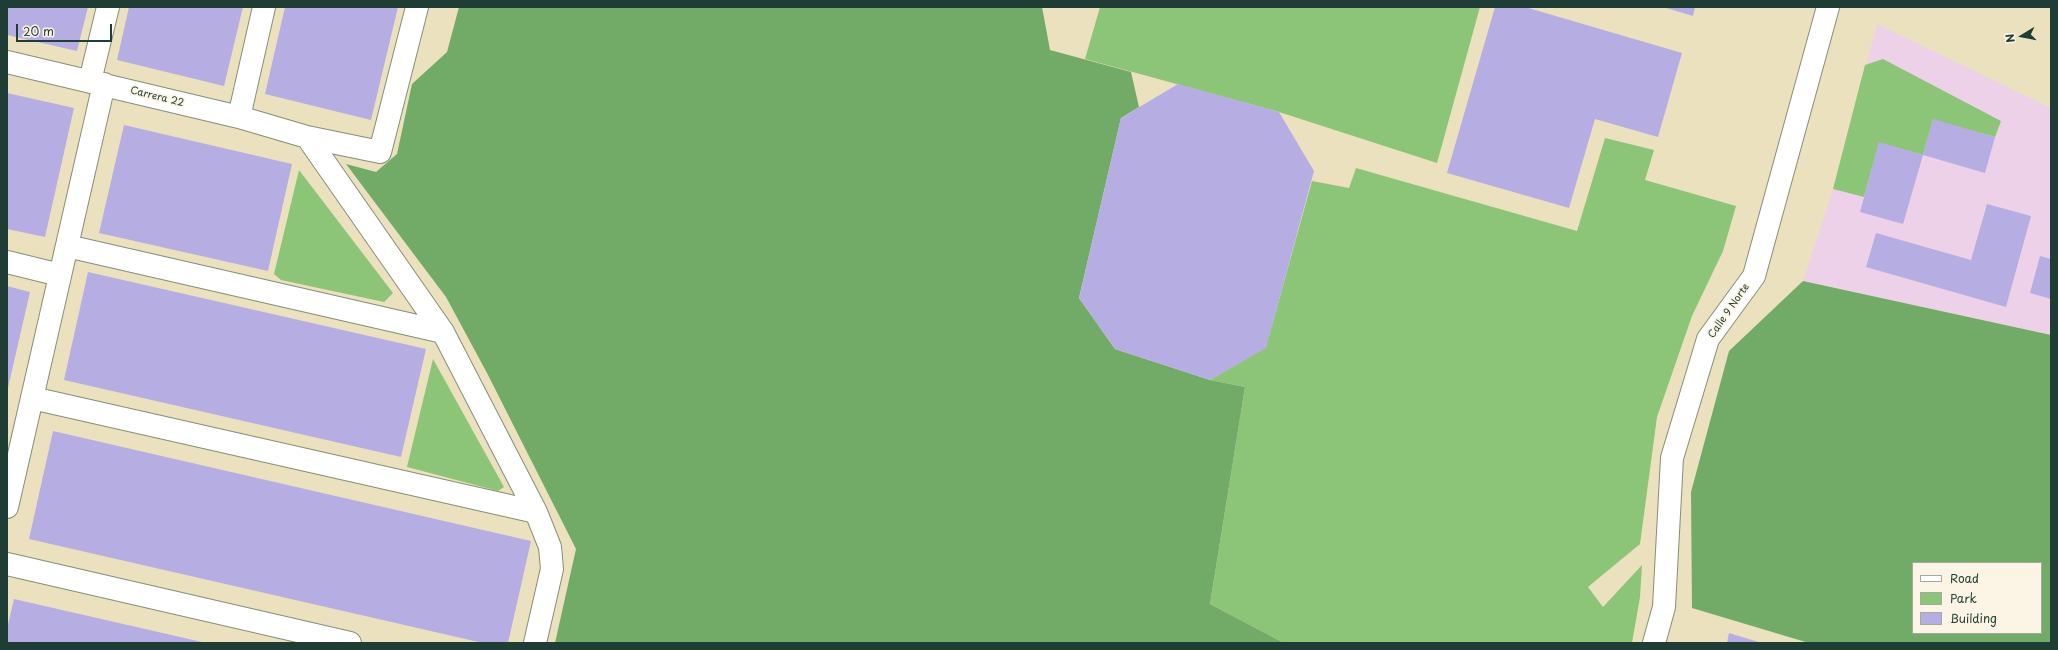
<!DOCTYPE html>
<html>
<head>
<meta charset="utf-8">
<style>
  body { margin:0 }
  #map { position:relative; width:2058px; height:650px; overflow:hidden; background:#ebe1be; font-family:"Playpen Sans",sans-serif }
  canvas { display:block }
  .frame { position:absolute; inset:0; border:8px solid #1f3d34; pointer-events:none }
  .legend { position:absolute; left:1912px; top:562px; width:130px; height:72px; box-sizing:border-box; background:#fcf5e5; border:1px solid #a4ab9e; margin:0; padding:5px 7px; list-style:none; font-size:12px; color:#1f3d34 }
  .legend li { display:flex; align-items:center; gap:8px; height:20px }
  .legend b { width:20px; border:1px solid #a4ab9e }
  .north { position:absolute; left:2002px; top:16px; width:40px; height:40px; -webkit-text-stroke:3px #fcf5e5; paint-order:stroke; rotate:260deg; font-size:11px; font-weight:700; line-height:16px; text-align:center; color:#1f3d34 }
  .north::after { content:''; display:block; margin:auto; width:14px; height:18px; background:#1f3d34; clip-path:polygon(50% 0,100% 100%,50% 72%,0 100%) }
  .scale { position:absolute; left:16px; top:24px; width:96px; height:18px; box-sizing:border-box; border:2px solid #1f3d34; border-top:0; padding-left:5px; font-size:12px; line-height:14px; white-space:nowrap; color:#1f3d34; -webkit-text-stroke:3px #fcf5e5; paint-order:stroke }
</style>
</head>
<body>
<div id="map">
<canvas width="2058" height="650"></canvas>
<div class="frame"></div>
<ul class="legend">
<li><b style="height:5px;background:#fff"></b>Road</li>
<li><b style="height:11px;background:#8dc578"></b>Park</li>
<li><b style="height:11px;background:#b6aee2"></b>Building</li>
</ul>
<div class="north">N</div>
<div class="scale">20 m</div>
</div>
<script>
const c = document.querySelector('canvas').getContext('2d');
c.lineJoin = 'round';
function fill(path, color) { c.fillStyle = color; c.fill(path, 'evenodd'); }
function trace(path, color, width, dash) { c.strokeStyle = color; c.lineWidth = width; c.lineCap = dash ? 'butt' : 'round'; c.setLineDash(dash || []); c.stroke(path); }
function write(font, color, halo, rows, align = 'center') {
  c.font = font + ' "Playpen Sans",sans-serif'; c.lineWidth = 3.5; c.setLineDash([]); c.textBaseline = 'middle'; c.strokeStyle = halo; c.fillStyle = color; for (const [text, x, y, turn = 0] of rows) {
    c.save(); c.translate(x, y); c.rotate((+turn || 0) * Math.PI / 180); c.textAlign = isNaN(turn) ? turn : align; if (halo) c.strokeText(text, 0, 0); c.fillText(text, 0, 0); c.restore();
  }
}
fill(new Path2D(`
  M1877 24 2051 108V335L1803 281 1833 189Z`), '#edd1e9');
fill(new Path2D(`
  M1100 7H1480L1437 163 1279 112 1085 59Z
  M1883 59 2001 121 1995 137 1933 120 1923 155 1879 143 1864 197 1833 189 1865 65Z
  M1605 138 1654 150 1645 180 1736 206 1723 251 1692 316 1657 417 1640 544 1588 587 1603 607 1642 565 1640 597 1632 643H1284L1210 604 1245 387 1210 380 1266 347 1312 181 1349 188 1356 168 1577 231Z
  M299 170 393 293 384 302 281 280 274 274Z
  M433 359 504 487 498 491 407 467Z`), '#8dc578');
fill(new Path2D(`
  M459 7H1042L1050 50 1131 72 1139 107 1121 118 1079 298 1115 349 1210 380 1245 387 1210 604 1284 643H555L576 549 487 373 446 297 346 164 376 172 397 154 412 84 447 52Z
  M1803 281 2051 335V643H1809L1692 608 1691 492 1729 351ZM1913 563H2041V633H1913Z`), '#72aa68');
fill(new Path2D(`
  M7 7H88L77 51 7 35Z
  M129 7H243L224 86 117 60Z
  M285 7H398L371 120 265 94Z
  M1495 7H1525L1682 53 1658 137 1595 119 1569 208 1447 173Z
  M1663 7H1695L1693 16Z
  M1178 84 1279 112 1314 171 1266 348 1210 380 1115 349 1079 298 1121 118Z
  M7 93 74 108 45 237 7 229Z
  M1933 119 1995 137 1985 173 1923 155Z
  M124 125 292 164 268 271 99 233Z
  M1879 142 1923 155 1903 224 1860 212Z
  M1987 204 2031 216 2006 307 1866 267 1876 233 1971 260Z
  M2040 256 2051 259V299L2030 293Z
  M88 272 426 349 401 457 64 380Z
  M7 286 30 292 8 388H7Z
  M53 431 531 541 508 643H483L29 539Z
  M14 599 202 642V643H7V629Z
  M1729 633 1762 643H1727Z`), '#b6aee2');
const minor = new Path2D(`
  M7 62 239 117 307 137 380 152 417 7
  M90 81 108 7
  M239 117 264 7
  M307 137 443 332 536 512 550 547 552 569 535 643
  M67 246 443 332
  M7 262 60 275
  M32 398 536 512
  M7 507 104 84
  M7 564 350 643
  M1654 643 1664 607 1672 458 1708 339 1754 276 1828 7`);
trace(minor, '#858f79', 24);
trace(minor, '#fff', 22);
write('10px', '#1f3d34', '#fcf5e5', [
  ["Carrera 22",157,97,14],
  ["Calle 9 Norte",1729,311,-55]
]);
</script>
</body>
</html>
